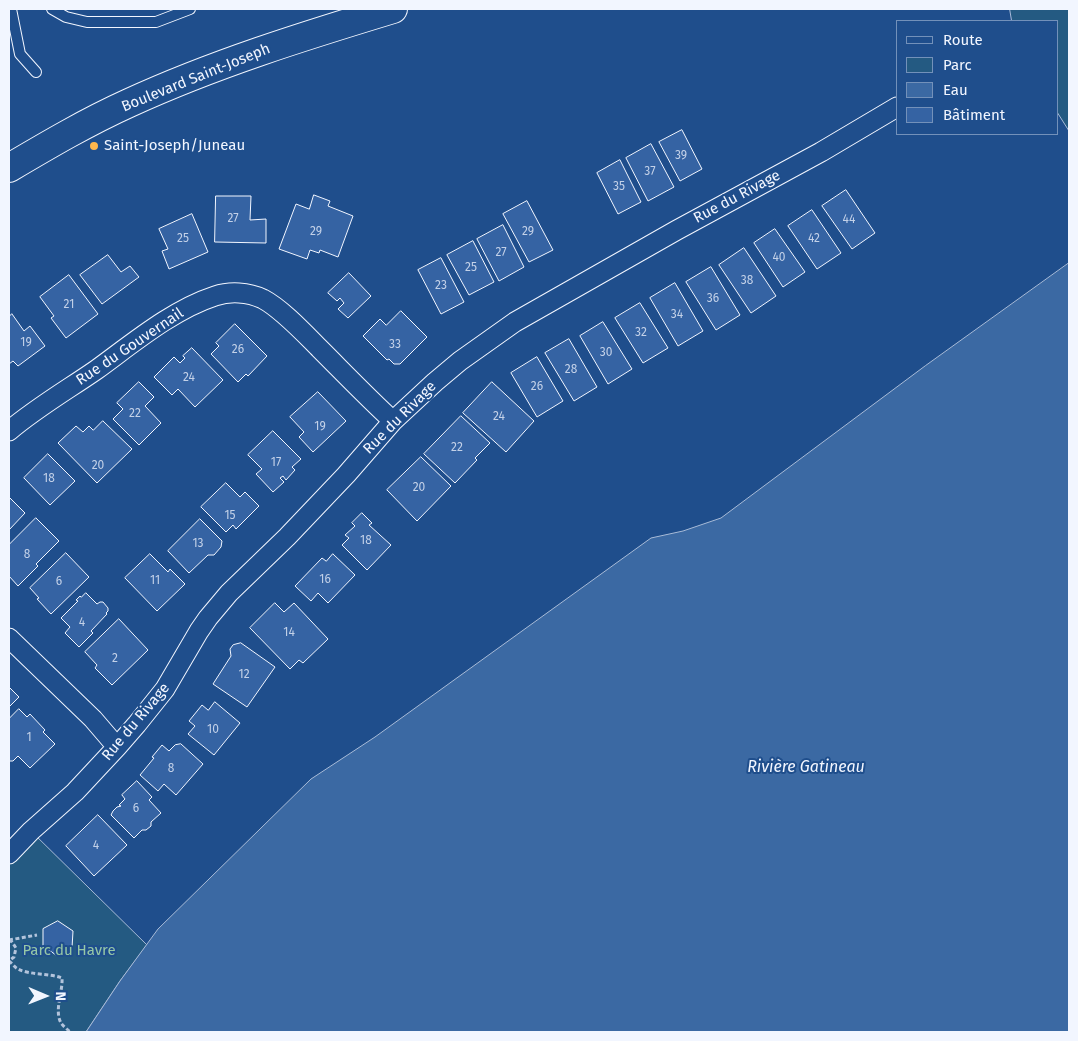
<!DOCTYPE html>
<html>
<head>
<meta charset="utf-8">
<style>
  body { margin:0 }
  #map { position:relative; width:1078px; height:1041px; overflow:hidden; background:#1f4e8c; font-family:"Fira Sans",sans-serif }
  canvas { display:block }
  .frame { position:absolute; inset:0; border:10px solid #f2f6ff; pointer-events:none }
  .legend { position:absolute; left:896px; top:20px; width:162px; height:115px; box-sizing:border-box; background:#1f4e8c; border:1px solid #7391ba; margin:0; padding:6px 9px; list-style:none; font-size:15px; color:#f2f6ff }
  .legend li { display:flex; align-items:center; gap:10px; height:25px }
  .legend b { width:25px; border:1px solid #7391ba }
  .north { position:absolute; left:20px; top:971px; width:50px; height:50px; -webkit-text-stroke:4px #1f4e8c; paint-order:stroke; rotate:91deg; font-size:14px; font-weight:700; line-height:20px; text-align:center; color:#f2f6ff }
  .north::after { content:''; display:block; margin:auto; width:18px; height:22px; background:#f2f6ff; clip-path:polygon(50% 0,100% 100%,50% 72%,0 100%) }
</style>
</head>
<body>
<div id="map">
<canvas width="1078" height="1041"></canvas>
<div class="frame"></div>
<ul class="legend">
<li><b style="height:6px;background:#1f4e8c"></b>Route</li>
<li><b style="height:14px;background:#245a82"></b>Parc</li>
<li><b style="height:14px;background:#3b69a3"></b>Eau</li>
<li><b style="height:14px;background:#3563a3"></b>Bâtiment</li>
</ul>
<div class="north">N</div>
</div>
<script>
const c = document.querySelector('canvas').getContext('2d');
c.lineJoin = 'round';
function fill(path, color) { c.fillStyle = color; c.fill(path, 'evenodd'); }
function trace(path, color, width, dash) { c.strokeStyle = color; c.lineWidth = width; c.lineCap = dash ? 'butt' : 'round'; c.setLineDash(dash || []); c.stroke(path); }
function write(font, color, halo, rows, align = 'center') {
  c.font = font + ' "Fira Sans",sans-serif'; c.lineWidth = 4; c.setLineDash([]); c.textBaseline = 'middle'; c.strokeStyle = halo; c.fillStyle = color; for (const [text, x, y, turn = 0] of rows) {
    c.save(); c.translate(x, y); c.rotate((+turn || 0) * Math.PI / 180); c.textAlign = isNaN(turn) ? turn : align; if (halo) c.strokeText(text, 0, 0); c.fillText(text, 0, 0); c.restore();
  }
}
const green = new Path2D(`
  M1010 9H1069V131L1057 112V21H1012Z
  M31 831 147 945 120 981 86 1032H9V854Z`);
fill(green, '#245a82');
trace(green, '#a8bbd7', 1);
const water = new Path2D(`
  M1069 263V1032H86L120 981 158 929 311 779 375 737 651 538 683 531 721 518 925 366Z`);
fill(water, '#3b69a3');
trace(water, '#a8bbd7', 1);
const building = new Path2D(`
  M682 130 702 169 680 181 659 142Z
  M651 144 674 187 648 201 626 158Z
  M620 160 641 202 618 214 597 173Z
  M846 190 875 233 852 249 822 206Z
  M314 195 330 201 328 206 353 216 338 257 320 250 319 253 310 250 307 259 279 249 296 204 309 209Z
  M216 196H251L250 220 266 219V243L215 242Z
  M527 201 553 250 529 262 503 214Z
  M812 210 841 253 817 269 788 226Z
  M192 214 208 252 169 269 162 251 168 249 159 229Z
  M503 225 524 267 499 281 477 239Z
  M775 229 805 272 783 287 754 243Z
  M473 241 494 282 469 295 447 255Z
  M744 248 776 296 751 313 719 265Z
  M108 255 121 272 130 266 139 277 102 304 80 275Z
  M441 258 464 302 441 314 418 270Z
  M711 267 740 315 716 330 686 282Z
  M349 273 371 296 348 318 338 309 344 303 340 298 337 301 328 293Z
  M69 275 98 314 66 338 51 318 54 316 40 297Z
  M675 283 703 331 678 346 650 298Z
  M640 303 668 348 643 363 615 318Z
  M401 311 427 337 400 364H394L389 359 387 360 363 336 380 319 386 325Z
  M12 314 24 331 30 326 45 346 18 366 13 361 9 364V317Z
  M603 322 632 369 608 384 580 336Z
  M235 324 267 356 248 376 246 374 238 382 211 354 219 346 216 343Z
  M569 339 597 387 574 401 545 353Z
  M192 348 223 380 195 407 178 389 172 395 154 377 174 357 180 363 185 358 183 356Z
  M537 357 563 401 537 417 511 373Z
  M139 382 154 397 145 406 161 423 139 445 113 419 123 409 117 403Z
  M492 382 534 421 506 452 463 413Z
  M318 392 346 421 313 452 299 437 304 432 290 417Z
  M461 416 490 443 475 458 477 460 455 483 424 454Z
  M103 421 132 449 97 483 58 443 76 426 83 432 89 426 93 430Z
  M273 431 301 459 292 467 295 470 286 480 283 476 280 478 284 482 273 492 256 474 262 469 248 455Z
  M48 454 75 481 50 505 24 478Z
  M421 457 451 486 417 521 387 490Z
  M226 483 240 497 245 492 259 506 236 529 233 525 226 532 201 507Z
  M9 497 25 513 9 530Z
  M362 513 372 523 369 525 391 545 367 570 342 545 349 538 345 535 355 526 352 523Z
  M36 518 59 541 36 564 38 566 18 586 9 576V545Z
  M200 519 222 541 221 547 214 555H208L189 573 168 551Z
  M66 553 89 577 51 614 37 599 39 598 30 588Z
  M150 554 168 572 170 569 185 584 157 611 125 578Z
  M333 554 355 575 328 603 318 593 311 601 295 586 322 558 326 561Z
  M86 593 97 604 100 602H103L108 608V611L106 613 107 614 91 631 93 633 79 647 65 633 70 627 61 618 78 601 76 600 80 596 81 597Z
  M275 603 284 612 294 603 328 639 303 663 299 660 290 669 250 628Z
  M119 619 148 650 112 685 95 668 97 665 85 652Z
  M241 643 275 667 247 707 213 684 231 656 230 649 233 645Z
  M9 687 19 697 9 707Z
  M215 702 240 723 214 755 188 734 195 726 189 721 202 705 208 710Z
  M19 709 27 717 30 714 45 730 43 732 55 744 30 768 18 756 13 761H9V719Z
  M181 744 203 764 176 795 164 784 158 791 140 775 154 758 152 757 162 745 169 751 175 745Z
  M137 781 152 797 149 800 161 813 151 822V826L146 830H142L134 838 111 815 113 811 117 807 121 806 119 805 125 799 122 795Z
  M98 815 127 845 94 876 66 846Z
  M58 921 73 931 72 948 56 955 43 946V929Z`);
fill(building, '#3563a3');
trace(building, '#f2f6ff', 1);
const lane = new Path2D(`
  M11 9 20 54 36 72
  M52 9 66 17 87 22H156L190 9`);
const street = new Path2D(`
  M9 431C36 408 67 390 96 370 132 344 172 310 215 296 230 291 248 292 263 299 282 309 305 334 320 349 344 373 368 398 393 421
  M9 638 93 719 117 747
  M9 854 31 831 75 792 117 747 137 724 165 689 199 631 208 618 229 593 287 537 346 475 393 421 435 382 460 361 515 322 677 230 821 152 897 107`);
const primary = new Path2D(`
  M9 168C48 145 87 122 129 103 214 64 304 36 393 9`);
trace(lane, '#f2f6ff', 12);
trace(street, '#f2f6ff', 21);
trace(primary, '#f2f6ff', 30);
trace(new Path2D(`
  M9 940 37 935
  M9 940 12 942 16 948 14 957 9 961
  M9 961C12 963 15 968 18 969 29 975 49 973 62 978 63 992 54 1010 61 1023 63 1026 67 1029 70 1032`), '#b3c4dc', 3, [4, 2.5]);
trace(lane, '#1f4e8c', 10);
trace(street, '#1f4e8c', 19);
trace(primary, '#1f4e8c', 28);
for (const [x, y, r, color] of [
  [94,146,5,"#ffb74d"]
]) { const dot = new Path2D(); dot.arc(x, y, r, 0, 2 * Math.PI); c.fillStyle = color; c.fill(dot); trace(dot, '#1f4e8c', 2); }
write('12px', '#c3d1e8', null, [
  ["39",681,156],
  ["37",650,172],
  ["35",619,187],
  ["27",233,219],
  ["44",849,220],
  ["29",316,232],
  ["29",528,232],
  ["25",183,239],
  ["42",814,239],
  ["27",501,253],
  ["40",779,258],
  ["25",471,268],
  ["38",747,281],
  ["23",441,286],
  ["36",713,299],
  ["21",69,305],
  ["34",677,315],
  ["32",641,333],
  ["19",26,343],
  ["33",395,345],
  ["26",238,350],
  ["30",606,353],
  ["28",571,370],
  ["24",189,378],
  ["26",537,387],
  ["22",135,414],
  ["24",499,417],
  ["19",320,427],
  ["22",457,448],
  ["17",276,463],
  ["20",98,466],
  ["18",49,479],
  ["20",419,488],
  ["15",230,516],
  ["18",366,541],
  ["13",198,544],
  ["8",27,555],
  ["16",325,580],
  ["11",155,581],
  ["6",59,582],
  ["4",82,623],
  ["14",289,633],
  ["2",115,659],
  ["12",244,675],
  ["10",213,730],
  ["1",29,738],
  ["8",171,769],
  ["6",136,809],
  ["4",96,846]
]);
write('15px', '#f2f6ff', '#1f4e8c', [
  ["Boulevard Saint-Joseph",196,78,-22],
  ["Rue du Rivage",737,197,-28],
  ["Rue du Gouvernail",130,347,-34],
  ["Rue du Rivage",400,418,-45],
  ["Rue du Rivage",136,722,-50]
]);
write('15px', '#f2f6ff', '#1f4e8c', [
  ["Saint-Joseph/Juneau",104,146]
], 'left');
write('15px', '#97c8a6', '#1f4e8c', [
  ["Parc du Havre",69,951]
]);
write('italic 16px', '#f2f6ff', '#1f4e8c', [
  ["Rivière Gatineau",806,768]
]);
</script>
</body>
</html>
